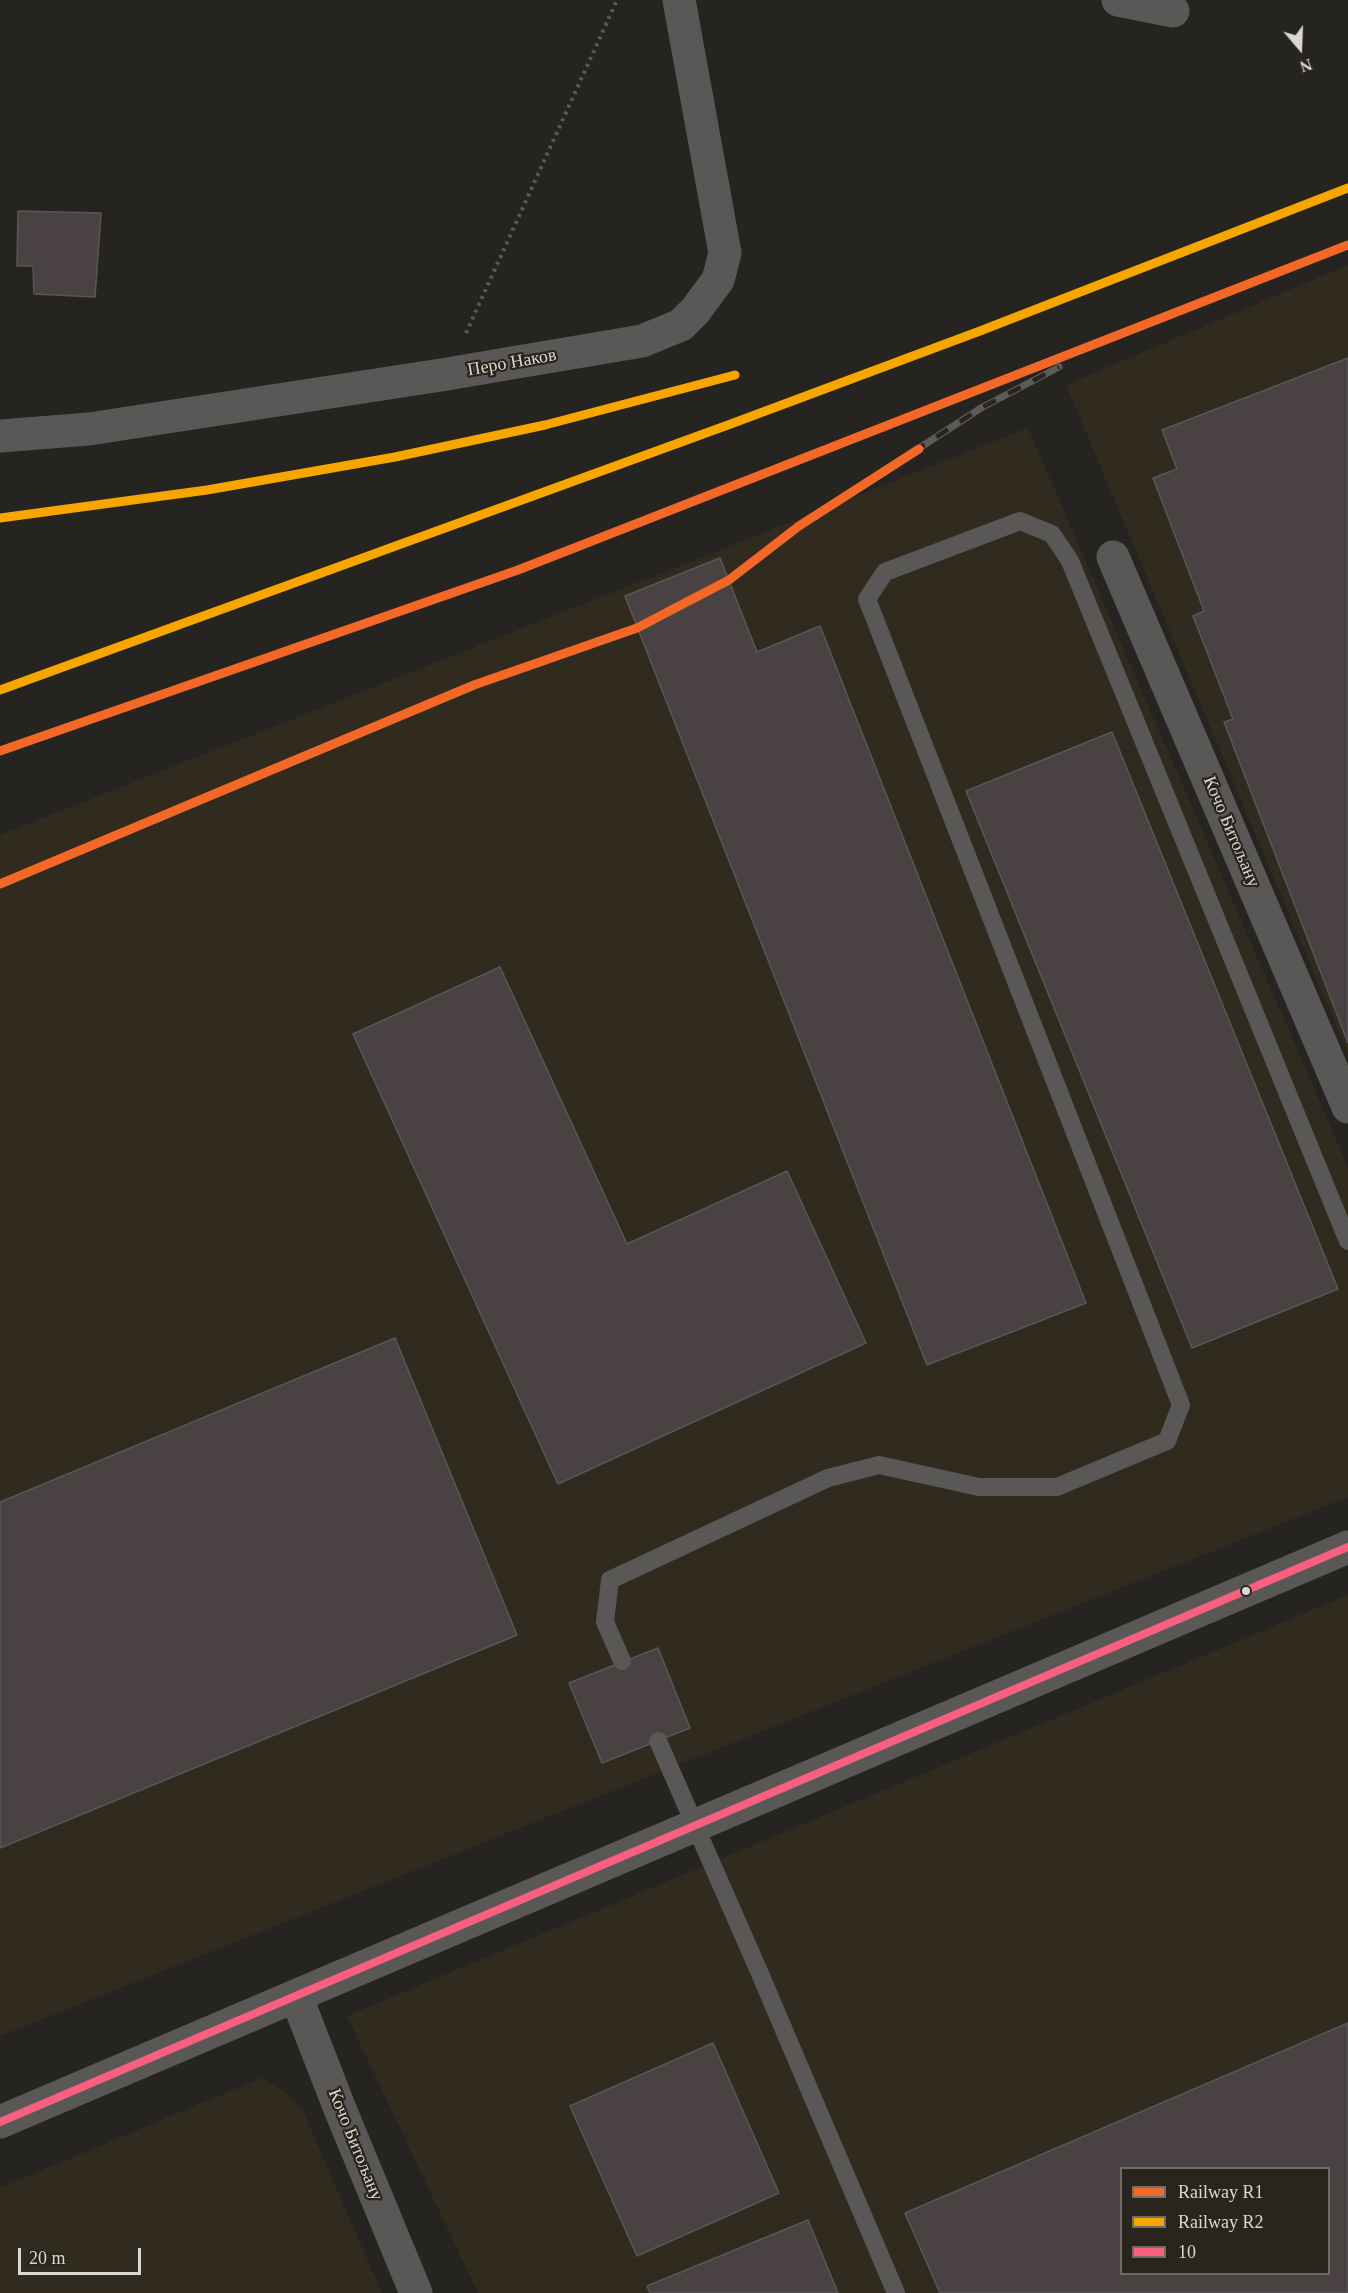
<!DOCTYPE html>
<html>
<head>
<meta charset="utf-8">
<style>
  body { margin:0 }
  #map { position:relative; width:1348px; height:2293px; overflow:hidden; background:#262420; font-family:"Times New Roman",serif }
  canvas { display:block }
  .legend { position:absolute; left:1120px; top:2167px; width:210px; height:108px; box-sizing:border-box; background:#29251d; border:2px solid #706d66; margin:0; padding:8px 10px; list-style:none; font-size:18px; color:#dbd8d3 }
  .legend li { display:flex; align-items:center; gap:12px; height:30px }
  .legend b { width:30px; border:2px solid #706d66 }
  .north { position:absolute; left:1270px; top:18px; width:60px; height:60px; -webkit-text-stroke:4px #29251d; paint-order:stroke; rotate:161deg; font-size:16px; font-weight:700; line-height:24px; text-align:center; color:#dbd8d3 }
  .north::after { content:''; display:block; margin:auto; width:21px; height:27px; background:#dbd8d3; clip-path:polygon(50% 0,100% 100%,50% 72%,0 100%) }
  .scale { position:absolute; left:18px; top:2248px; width:123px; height:27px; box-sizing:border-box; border:3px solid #dbd8d3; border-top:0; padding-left:8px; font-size:18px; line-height:21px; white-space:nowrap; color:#dbd8d3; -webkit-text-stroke:4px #29251d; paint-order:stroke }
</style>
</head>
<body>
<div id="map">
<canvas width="1348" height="2293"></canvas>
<ul class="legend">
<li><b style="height:8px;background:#f36827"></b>Railway R1</li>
<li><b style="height:8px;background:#f7a600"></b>Railway R2</li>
<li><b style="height:8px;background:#f8607d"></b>10</li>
</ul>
<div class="north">N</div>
<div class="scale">20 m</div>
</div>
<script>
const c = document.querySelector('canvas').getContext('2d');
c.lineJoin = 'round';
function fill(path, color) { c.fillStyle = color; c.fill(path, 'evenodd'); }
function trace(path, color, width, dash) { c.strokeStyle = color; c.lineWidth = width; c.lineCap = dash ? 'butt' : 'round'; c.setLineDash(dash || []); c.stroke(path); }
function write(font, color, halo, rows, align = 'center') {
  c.font = font + ' "Times New Roman",serif'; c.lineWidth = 4.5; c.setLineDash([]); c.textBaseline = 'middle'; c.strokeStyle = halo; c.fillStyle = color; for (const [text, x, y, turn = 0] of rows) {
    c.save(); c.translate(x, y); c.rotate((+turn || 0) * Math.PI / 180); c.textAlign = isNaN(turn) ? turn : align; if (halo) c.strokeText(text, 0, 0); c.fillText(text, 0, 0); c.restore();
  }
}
fill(new Path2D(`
  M1348 265V1054L1066 385Z
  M1028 428 1348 1167V1497L0 2036V835Z
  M1348 1595V2293H478L347 2016ZM1122 2168H1328V2274H1122Z
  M261 2078 284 2091 303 2111 382 2293H0V2188Z`), '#312b1f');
const building = new Path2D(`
  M18 211 101 213 95 297 34 294 33 266H17Z
  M1348 358V1043L1224 722 1233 719 1193 616 1204 611 1153 478 1177 469 1162 430Z
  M720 558 757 652 820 626 1086 1303 927 1365 625 596Z
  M1112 732 1338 1289 1192 1348 966 791Z
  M500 967 627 1244 787 1171 866 1343 558 1484 353 1034Z
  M395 1338 517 1635 0 1848V1502Z
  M658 1648 690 1728 602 1763 569 1683Z
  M1348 2023V2293H940L905 2213ZM1122 2168H1328V2274H1122Z
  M713 2043 779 2193 637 2256 570 2106Z
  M808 2220 838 2293H650L647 2286Z`);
fill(building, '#4a4143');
trace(building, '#595755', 1.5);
trace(new Path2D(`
  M466 333 617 0`), '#5a5957', 4, [3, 4.5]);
trace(new Path2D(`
  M622 1661 605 1622 610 1580 828 1478 879 1465 979 1487H1057L1167 1441 1181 1405 867 599 885 572 1020 521 1052 534 1070 561 1348 1241
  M658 1741 758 1969 896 2293`), '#5a5857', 18);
trace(new Path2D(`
  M1118 0 1173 11
  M0 436 89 429 441 375 642 341 681 325 695 311 718 280 725 253 679 0
  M1113 557 1348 1107
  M296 1996 340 2109 416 2293
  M0 2122 1348 1547`), '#5a5857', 33);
const rail = new Path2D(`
  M729 580 799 526 981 408 1059 367
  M0 690 728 425 980 331 1348 188
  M0 751 518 570 1348 245
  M0 884 474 685 637 628`);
trace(rail, '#5d5b58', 7);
trace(rail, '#29251d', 4.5, [14]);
trace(new Path2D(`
  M0 2122 1348 1547`), '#f8607d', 8);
trace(new Path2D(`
  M0 751 518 570 1348 245
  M0 884 474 685 637 628 729 580 799 526 919 449`), '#f36827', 9);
trace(new Path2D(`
  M0 518 207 490 395 457 545 425 735 375
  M0 690 728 425 980 331 1348 188`), '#f7a600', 9);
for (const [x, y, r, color] of [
  [1246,1591,5,"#dbd8d3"]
]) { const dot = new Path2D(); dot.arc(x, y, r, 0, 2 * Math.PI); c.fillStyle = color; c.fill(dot); trace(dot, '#29251d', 2); }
write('18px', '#dbd8d3', '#29251d', [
  ["Перо Наков",512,363,-10],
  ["Кочо Битољану",1231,832,67],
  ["Кочо Битољану",355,2145,68]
]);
</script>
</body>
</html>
